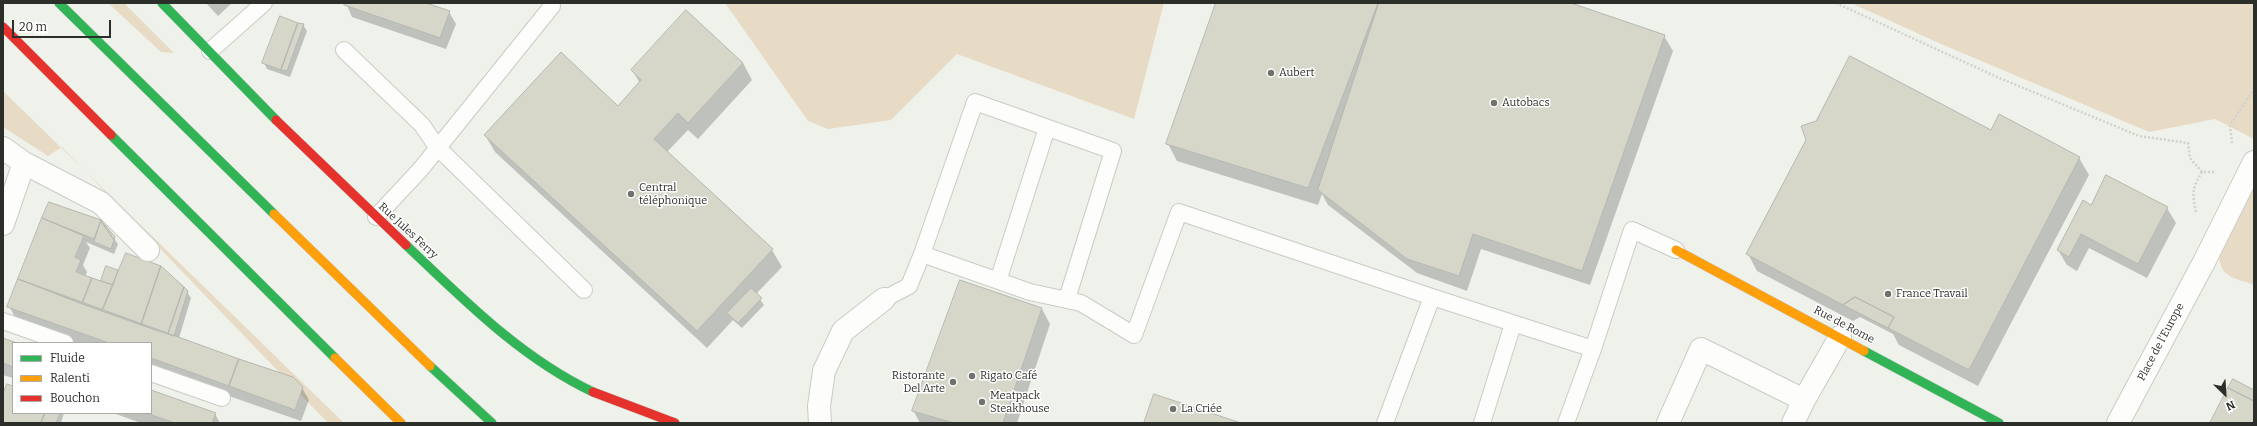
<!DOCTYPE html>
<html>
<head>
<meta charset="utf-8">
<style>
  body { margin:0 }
  #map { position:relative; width:2257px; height:426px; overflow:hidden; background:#eff2eb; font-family:Bitter,serif }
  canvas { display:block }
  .frame { position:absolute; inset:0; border:4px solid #2c2e29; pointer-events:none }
  .legend { position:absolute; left:12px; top:342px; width:140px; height:72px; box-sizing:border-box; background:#fff; border:1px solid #ababa9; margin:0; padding:5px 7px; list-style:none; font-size:12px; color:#2c2e29 }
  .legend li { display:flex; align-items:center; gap:8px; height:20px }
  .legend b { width:20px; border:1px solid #ababa9 }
  .north { position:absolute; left:2205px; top:374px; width:40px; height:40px; -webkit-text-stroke:3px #fff; paint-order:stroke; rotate:155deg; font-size:11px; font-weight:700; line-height:16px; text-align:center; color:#2c2e29 }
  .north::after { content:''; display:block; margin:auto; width:14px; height:18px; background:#2c2e29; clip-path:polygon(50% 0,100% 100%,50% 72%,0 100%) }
  .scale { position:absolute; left:12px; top:20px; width:99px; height:18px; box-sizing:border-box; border:2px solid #2c2e29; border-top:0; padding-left:5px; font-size:12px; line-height:14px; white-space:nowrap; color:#2c2e29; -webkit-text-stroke:3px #fff; paint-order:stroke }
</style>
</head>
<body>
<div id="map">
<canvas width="2257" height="426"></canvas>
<div class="frame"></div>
<ul class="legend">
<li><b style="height:5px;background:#30b455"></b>Fluide</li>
<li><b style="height:5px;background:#ff9f0a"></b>Ralenti</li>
<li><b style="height:5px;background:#e5322d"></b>Bouchon</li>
</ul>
<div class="north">N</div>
<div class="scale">20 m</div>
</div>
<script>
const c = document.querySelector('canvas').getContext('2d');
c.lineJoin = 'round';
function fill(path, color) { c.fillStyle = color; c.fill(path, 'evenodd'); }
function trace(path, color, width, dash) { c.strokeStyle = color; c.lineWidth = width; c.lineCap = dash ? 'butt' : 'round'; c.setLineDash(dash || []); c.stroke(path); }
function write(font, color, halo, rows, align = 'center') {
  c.font = font + ' Bitter,serif'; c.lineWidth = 3; c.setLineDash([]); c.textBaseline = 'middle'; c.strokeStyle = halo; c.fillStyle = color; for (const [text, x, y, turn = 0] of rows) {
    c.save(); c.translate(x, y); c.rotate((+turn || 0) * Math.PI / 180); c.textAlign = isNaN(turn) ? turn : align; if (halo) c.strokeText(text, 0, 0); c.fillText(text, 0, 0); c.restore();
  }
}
fill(new Path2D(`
  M108 3H124L174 53 161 52Z
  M725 3H1164L1134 119 957 54 891 120 828 129 808 121Z
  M1851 3H2254V139L2215 119 2149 132 1941 44Z
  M3 91 344 423H328L62 147 48 156 3 127Z
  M2254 186V285C2233 277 2219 278 2219 252Z`), '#e8dbc6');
fill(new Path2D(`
  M206 3H232L218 16Z
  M346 3H423L449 12 456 24 446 49 352 17Z
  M1217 3H1568L1664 36 1673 51 1590 285 1481 249 1467 291 1417 273 1328 205 1322 194 1318 205 1177 161 1168 144Z
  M686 12 743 63 752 80 698 139 688 130 667 152 772 250 782 267 756 294 764 305 742 328 733 320 707 348 495 152 485 135 618 107 640 83 632 70Z
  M303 25 307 31 290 77 267 69 264 63Z
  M1816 122 1992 131 2079 158 2089 175 1978 386 1899 345 1893 334 1860 317 1853 321 1757 271 1748 254Z
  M50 203 101 221 118 244 114 254 86 242 90 248 83 265 87 272 85 276 101 282 107 267 117 271 119 274 187 292 191 298 179 338 302 388 309 400 301 421 151 369V343H77L17 321 9 306ZM115 274H117L102 315 100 314Z
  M2092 206 2167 208 2176 223 2147 278 2089 248 2077 271 2067 265 2058 250Z
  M960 282 1042 309 1050 324 1017 423H920L913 410Z
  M3 339 14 343 13 378 3 375Z
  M13 387V413H64L61 423H3V397Z
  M151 391 215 414 220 423H141L113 413H151Z`), '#0003');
const building = new Path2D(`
  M345 3H426L450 11 440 38 344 5Z
  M1216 3H1378L1308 188 1166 144Z
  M1379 3H1571L1665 35 1582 271 1473 234 1459 276 1407 259 1318 190Z
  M686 10 743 63 688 123 678 113 654 139 773 249 697 331 484 135 561 52 618 106 641 80 631 70Z
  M280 16 298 23 281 70 262 63Z
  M298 23 304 24 287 71 281 70Z
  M1850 56 1991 130 1999 114 2080 157 1969 370 1888 328 1894 317 1855 297 1843 305 1746 254 1806 140 1801 126 1816 121Z
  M2106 175 2168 207 2138 264 2081 234 2069 257 2057 250 2083 200 2091 205Z
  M49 202 101 220 94 239 42 218Z
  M42 218 84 236 75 257 81 260 76 272 92 278 82 304 18 279Z
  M101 220 115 237 114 240 101 221Z
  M101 221 114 240 111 249 94 242Z
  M126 253 161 266 141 325 102 311Z
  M106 266 118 270 113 285 101 281Z
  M161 266 184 287 168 334 141 325Z
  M92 278 113 285 102 311 82 304Z
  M18 279 239 359 229 386 151 358V343H109L7 307Z
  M960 280 1042 308 1003 423H954L912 411Z
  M184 287 188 291 174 336 168 334Z
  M751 288 762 298 738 323 727 313Z
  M1855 297 1894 317 1888 328 1843 305Z
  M3 338 17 343H13V367L3 363Z
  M239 359 293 377 303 387 295 410 229 386Z
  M2233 379 2254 390V401L2228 388Z
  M7 384 13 386V413H45L41 423H3V394Z
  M2228 388 2254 401V423H2210Z
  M151 390 216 413 212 423H175L146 413H151Z
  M1154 394 1241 423H1144Z
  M45 413H60L56 423H41Z`);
fill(building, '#d6d6c9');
trace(building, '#b5b7b1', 1);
const lane = new Path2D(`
  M344 50 422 125 437 147 584 290
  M210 51 264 3
  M376 217 420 170 552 6
  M922 254 975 102 1113 151 1067 299
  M998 281 1047 128
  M1432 297 1593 349 1632 230 1676 250
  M884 299 909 286 922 254 1030 292 1081 303 1134 335 1179 212 1432 297 1385 423
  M3 321 65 343
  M151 373 222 398
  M1482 423 1513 324
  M1566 423 1593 349`);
const street = new Path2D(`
  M3 148 24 163 3 224
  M24 163 101 203 148 250
  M1804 400 1840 337
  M820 423 819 406 824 371 843 331 884 299
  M1668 423 1701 349 1804 400 1793 423
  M2118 423 2204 262 2254 162`);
const fast = new Path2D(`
  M59 3 274 214
  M162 3 276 120
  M111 135 335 358
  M406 245C464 300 521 358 593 392
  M1864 351 1999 423
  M430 366 492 423`);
const slow = new Path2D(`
  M274 214 430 366
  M1676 250 1864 351
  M335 358 401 423`);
const jam = new Path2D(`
  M3 27 111 135
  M276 120 406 245
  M593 392 675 423`);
trace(lane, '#c9ccc6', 18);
trace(street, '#c9ccc6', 24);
trace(fast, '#c9ccc6', 10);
trace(slow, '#c9ccc6', 10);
trace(jam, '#c9ccc6', 10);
trace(new Path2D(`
  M1836 3 1997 77 2139 136 2188 143 2190 158 2202 172
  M2232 143 2230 125 2254 89
  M2196 212C2192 193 2192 188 2202 172H2216`), '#d0d2ce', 2.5, [2, 2]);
trace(lane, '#fdfdfc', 16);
trace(street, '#fdfdfc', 22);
trace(fast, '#30b455', 9);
trace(slow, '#ff9f0a', 9);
trace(jam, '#e5322d', 9);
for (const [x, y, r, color] of [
  [1271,73,4,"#70736d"],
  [1494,103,4,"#70736d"],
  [631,194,4,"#70736d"],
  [1888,294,4,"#70736d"],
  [972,376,4,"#70736d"],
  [953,382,4,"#70736d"],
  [982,402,4,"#70736d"],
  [1173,409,4,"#70736d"]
]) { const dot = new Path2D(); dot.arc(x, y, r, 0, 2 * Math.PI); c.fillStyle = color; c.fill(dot); trace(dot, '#fff', 1.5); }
write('11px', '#2c2e29', '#fff', [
  ["Aubert",1279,73],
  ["Autobacs",1502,103],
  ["Central",639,188],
  ["téléphonique",639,201],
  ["France Travail",1896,294],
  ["Ristorante",945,376,"right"],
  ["Del Arte",945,389,"right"],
  ["Rigato Café",980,376],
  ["Meatpack",990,396],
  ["Steakhouse",990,409],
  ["La Criée",1181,409]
], 'left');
write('11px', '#2c2e29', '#fff', [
  ["Rue Jules Ferry",408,231,43],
  ["Rue de Rome",1844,325,28],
  ["Place de l'Europe",2161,342,-62]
]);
</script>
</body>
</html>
